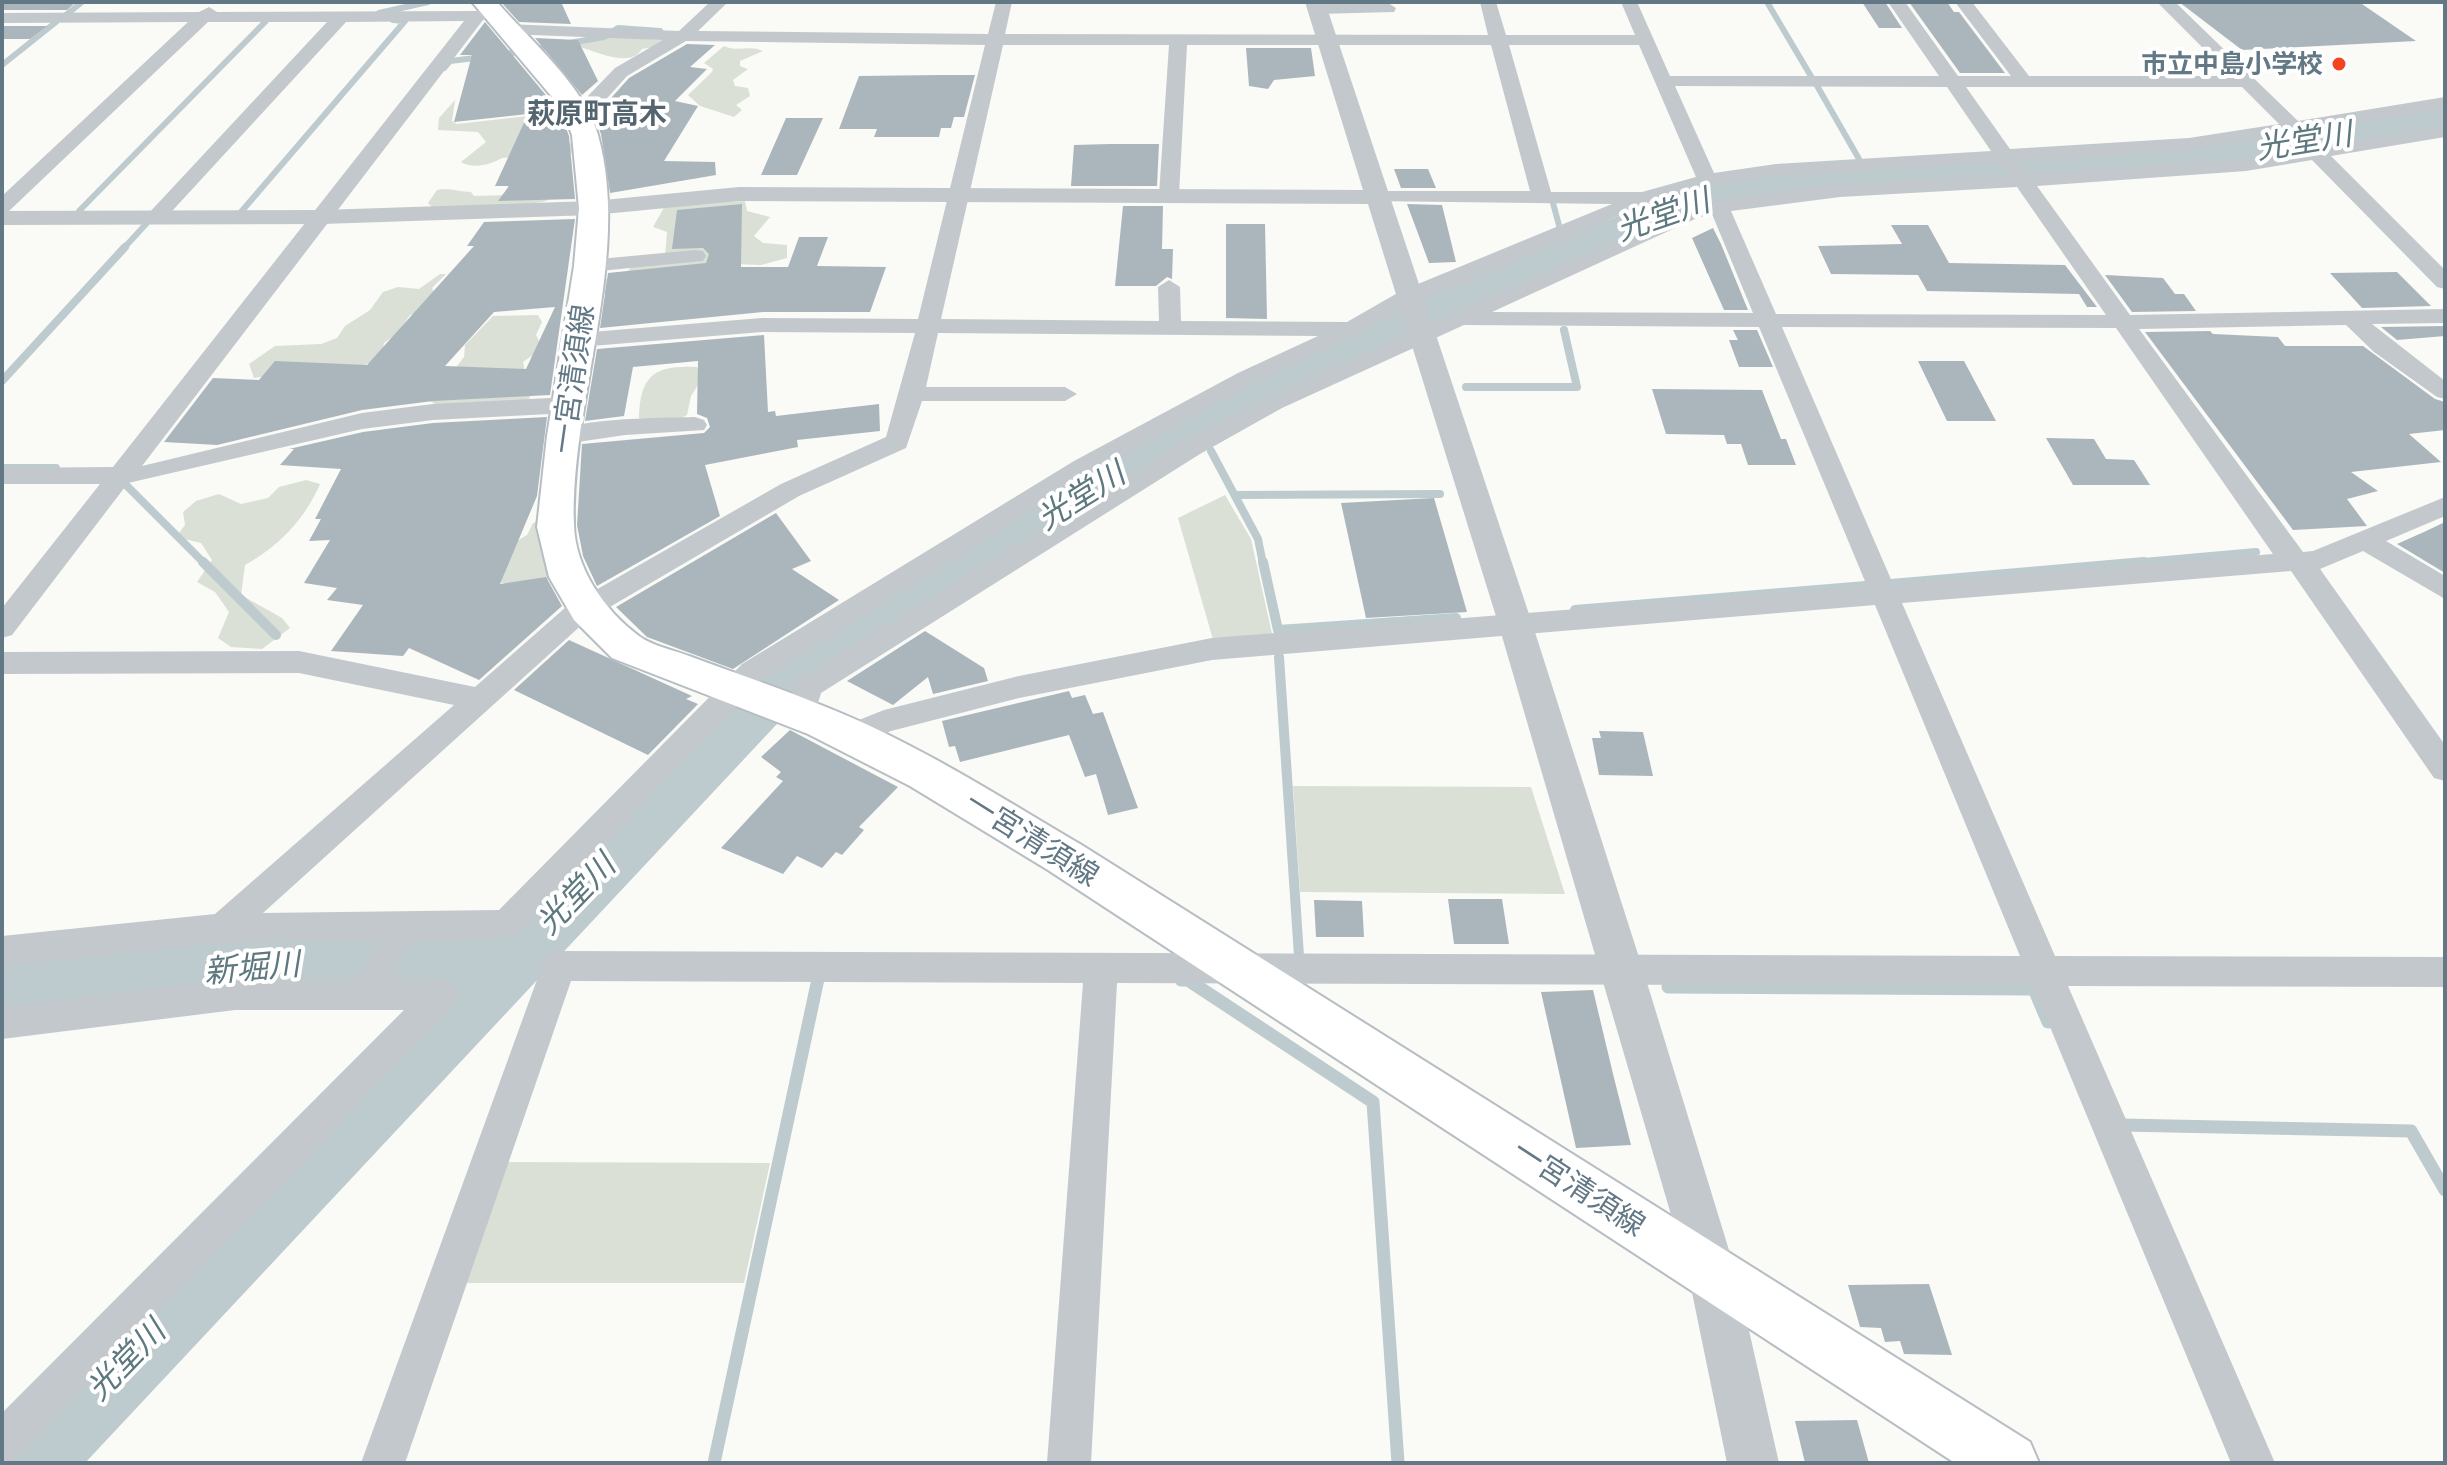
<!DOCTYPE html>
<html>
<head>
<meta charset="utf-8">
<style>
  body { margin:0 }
  #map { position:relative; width:2447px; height:1465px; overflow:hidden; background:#fafaf7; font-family:"Exo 2",sans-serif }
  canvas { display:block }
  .frame { position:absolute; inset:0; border:4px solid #627885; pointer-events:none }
</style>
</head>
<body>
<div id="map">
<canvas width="2447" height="1465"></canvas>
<div class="frame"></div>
</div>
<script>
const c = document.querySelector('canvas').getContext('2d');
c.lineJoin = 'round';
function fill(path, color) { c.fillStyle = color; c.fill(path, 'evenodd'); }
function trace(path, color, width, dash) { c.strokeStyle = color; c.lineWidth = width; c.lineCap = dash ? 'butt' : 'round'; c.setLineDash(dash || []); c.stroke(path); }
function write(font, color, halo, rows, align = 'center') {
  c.font = font + ' "Exo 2","Noto Sans JP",sans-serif'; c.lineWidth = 8; c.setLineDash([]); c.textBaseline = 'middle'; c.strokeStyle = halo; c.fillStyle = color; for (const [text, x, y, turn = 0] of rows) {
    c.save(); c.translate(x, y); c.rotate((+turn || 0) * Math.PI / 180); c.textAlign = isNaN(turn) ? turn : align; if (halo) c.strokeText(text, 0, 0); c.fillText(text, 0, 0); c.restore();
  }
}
fill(new Path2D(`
  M590 36 666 40 660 46 642 49C630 69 595 51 577 46Z
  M724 46C739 53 749 44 763 51L740 61V66L748 69 733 80 735 86 748 88 750 96 736 105 742 110 734 117 700 106 688 95 712 72 713 69 704 63Z
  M455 100 452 121 457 124 528 116 553 146 578 142 577 153 502 158C490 165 473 169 461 162L486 142 478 132 438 130 439 118Z
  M504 181 547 192 548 200C538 206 450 208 432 207L428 203 437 190C448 187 459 192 471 192L474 196 508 195 515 188 508 187Z
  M745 201 747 211 770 217 754 236 763 243 787 245V258L761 265 733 264 602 295 594 289 601 280 624 276 632 266 665 256 667 232 653 227 666 204Z
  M440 274H446L432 288 436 296 432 309 410 315 397 334 384 343 382 355C336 386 305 370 254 378L249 364 275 346 321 344 337 338 345 326 370 310 383 292 398 287 419 289Z
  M538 315 542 322 536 335 543 348 523 362 530 398 517 404 487 408 471 402 443 409 430 401 464 357 465 345 493 316Z
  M697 367 703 377 691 396 687 415C670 424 657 426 639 418 640 374 656 365 697 367Z
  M306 480 320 484C305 519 278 547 245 565L241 595 282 618 290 628 262 649 231 647 218 638 229 612 215 592 197 582 212 560 201 543 176 537 185 525 183 512 196 501 219 494 241 504 268 498 279 487Z
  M1225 495 1251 539 1272 634 1214 643 1178 518Z
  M551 516 555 578 514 585 493 581 508 546 527 535 533 523Z
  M1293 786 1531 787 1565 894 1300 892Z
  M501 1162 770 1163 744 1283H460Z`), '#dae0d6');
trace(new Path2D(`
  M1767 2 1812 78
  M379 13 428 2
  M66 15 82 2
  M500 55 604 37 618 28 660 31
  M2 65 56 22
  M444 68 450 61 484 57
  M1816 84 1859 159
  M1553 203 1560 229
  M79 211 266 21
  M241 212 405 21 393 20
  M1563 237 1566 249
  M123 249 146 224`), '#bdcace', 6);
trace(new Path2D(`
  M2 381 125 247
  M1466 387H1577L1564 330
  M1211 451 1258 539 1263 564
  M2 468H56
  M125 484 205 564
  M1235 495 1440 494
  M2121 564 2256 552`), '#bdcace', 8);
trace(new Path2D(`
  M203 562 276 635
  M1263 562 1278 630 1456 618
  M1891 584 2144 562
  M1575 610 1866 586
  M1279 657 1299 956`), '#bdcace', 10);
trace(new Path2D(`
  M1181 980H1188L1373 1102 1398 1463
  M1668 987 2034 989 2048 1022
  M2122 1125 2411 1131 2445 1190
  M714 1463 818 979`), '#bdcace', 13);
fill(new Path2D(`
  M2445 107V129L2204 169 2035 181 1913 184 1799 194 1700 209 1371 352 1199 444 1055 533 805 694 85 1463H2V1426L433 992 295 993 2 1022V960C164 945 326 922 488 936L763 664 1165 422 1339 332 1691 186 1799 170 1913 160 2035 157 2204 145Z`), '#bdcace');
fill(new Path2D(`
  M2 2H76L67 10H2Z
  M501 2H561L571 24 519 22Z
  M1862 2H1885L1902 28H1879Z
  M1909 2H1947L1954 12H1959L2005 73H1960Z
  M2179 2H2359L2416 41 2242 50Z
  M485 22 560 112 569 136 575 199 498 201 509 186H495L528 114 454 122 472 55H460Z
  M2 26H47L30 39H2Z
  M535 38 578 40 598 81 582 95Z
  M687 44 715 45 690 67 707 69 675 101 698 106 664 161 715 162 716 175 610 193 601 134 592 111 603 107 629 78Z
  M1246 48H1311L1315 76 1274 80 1268 89 1249 86Z
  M941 75H975L964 117H954L951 128H941L939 137H874L877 129H839L859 76Z
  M786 118H823L797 175H761Z
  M1110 144H1159L1157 186H1071L1074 145Z
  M1394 169H1428L1436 188H1401Z
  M742 204 741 267H788L799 237H828L817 266 886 267 870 312H763L600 328 608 273 706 263 709 254 703 248 672 249 677 210Z
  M1407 204 1442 205 1456 262 1429 263Z
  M1123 206H1163L1162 249H1173L1172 279 1167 277 1156 286H1115Z
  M575 219 550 395 433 401 362 410 217 445 164 442 213 378 259 380 275 361 367 365 474 246H467L484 222ZM555 307 526 369 445 366 494 312Z
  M1226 224H1265L1267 319 1226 318Z
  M1891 225H1928L1949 263 2065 265 2097 307H2087L2079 294 1927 291 1918 275 1831 274 1818 246 1902 244Z
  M1713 228 1721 244 1748 310H1724L1692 238Z
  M2397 272 2431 306 2362 308 2330 273Z
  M2105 275 2163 278 2175 294H2184L2196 311 2132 312Z
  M2445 326V336L2397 340 2381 327Z
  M1733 330H1757L1773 367H1739L1729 340H1738Z
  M2210 331 2213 334 2278 337 2285 346H2363L2435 399 2445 402V430L2409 434 2441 462 2351 472 2378 491 2347 499 2367 526 2293 530 2145 332Z
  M764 335 768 412 775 411 776 416 879 404 880 431 797 440 798 447 705 465 720 516 597 586 583 556 577 525 582 444 704 433 710 427 707 418 697 414 698 361 633 367 624 416 585 421 597 349Z
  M1918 361H1964L1996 421H1947Z
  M1652 389 1762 390 1781 439H1786L1796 465H1748L1741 444H1727L1724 435 1666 434Z
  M547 417 537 496 500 584 546 577 562 606 479 680 409 648 403 656 331 651 363 605 327 600 337 588 304 583 330 540 309 541 321 519H315L341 469 280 465 294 449H289L363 432 433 423Z
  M2046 438 2094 439 2106 459 2134 460 2150 485H2073Z
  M1434 498 1467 612 1366 618 1341 503Z
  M776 513 811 561 792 569 839 600 733 669 647 637 616 607Z
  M2445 522V573L2397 544 2424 532Z
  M925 631 984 668 988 681 933 694 928 677 893 705 847 681Z
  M569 640 692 696 686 699 698 704 648 755 514 690Z
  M1069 691 1072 698 1085 695 1093 714 1103 712 1138 808 1108 815 1096 774 1085 777 1069 735 960 762 955 746 949 747 942 721Z
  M790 730 898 787 859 827 864 830 842 855 836 852 822 868 797 856 783 874 721 848 783 781 776 777 781 772 761 757Z
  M1599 731 1643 732 1653 776 1599 775 1592 738H1601Z
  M1448 899H1502L1509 944H1454Z
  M1314 900 1362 901 1364 937H1316Z
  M1593 990 1614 1078 1631 1145 1576 1148 1541 992Z
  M1929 1284 1952 1355 1904 1354 1900 1341 1885 1342 1881 1328 1860 1327 1848 1285Z
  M1857 1420 1869 1463H1805L1795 1421Z`), '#abb6bc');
const secondary = new Path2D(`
  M472 2H497C529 39 586 88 598 135 632 257 570 401 574 525 575 568 605 611 639 636 652 646 674 650 689 656 738 674 788 691 836 711 921 746 1000 797 1080 844L2030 1442 2039 1463H1955L1048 870 910 786 808 734 612 658 574 620 549 577 537 527 547 436 574 266 579 208 572 135 563 110Z`);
trace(secondary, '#b7bec3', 4);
fill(new Path2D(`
  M710 2H728L698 31 988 34 996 2H1012L1005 34 1488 35 1480 2H1496L1506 35H1635L1621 2H1637L1670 76H1939L1888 2H1905L1958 76H2011L1955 2H1972L2029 76H2231L2157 2H2175L2298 121 2445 97V109L2189 150 2019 161 2028 174 2246 159 2445 125V137L2331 156 2445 270V289L2437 287 2312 160 2246 171 2037 186 2130 315 2445 309V323L2372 324 2445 381V399L2437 397 2374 352 2346 325 2139 329 2303 552 2313 551 2445 497V516L2386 541 2445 576V599L2363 551 2320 569 2445 745V781L2434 778 2291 571 1902 603 2055 956 2445 957V987L2068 986 2275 1463H2231L2033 986 1117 983 1091 1463H1047L1083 983 571 981 405 1463H361L542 966 547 955 559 951 2020 956 1875 605 1212 660 1019 698 891 731 850 748 839 744 835 736 839 728 884 710 1019 676 1212 638 1867 586 1759 327 1464 325 1282 408 1200 454 821 693C817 712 802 726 783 720L778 712 791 696 798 679 1182 442 1264 398 1683 210C1788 181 1901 182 2009 176L1999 162 1776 176 1709 186 1650 202 1484 276 1417 301 1359 334 1254 383 1092 473 762 680 519 934 507 938 411 940 393 978H443L455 983 460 994 455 1005 17 1458 2 1463V1413L404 1010H235L2 1039V1007L235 978H358L377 940 223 943 2 966V936L215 914 454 705 299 673 2 674V652L299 651 475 687 566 607 781 484 886 437 915 333 762 332 579 347 568 340 579 333 762 318 918 319 985 45 686 41 627 76 601 105 575 114 568 112V104L587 97 615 68 663 40 506 34 497 29 506 24 679 31ZM1003 45H1169L1159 195 1169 201 1179 195 1187 45H1491L1530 191H1379L1369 197 1372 201 1612 204 1401 291 1347 322 1181 321 1180 287 1169 280 1158 287 1159 321 941 319ZM1509 45H1639L1696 177 1642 192H1551ZM1675 86 1947 87 1991 151 1776 164 1714 173ZM1966 87H2242L2279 124 2189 138 2010 149ZM2017 187 2106 315 1776 314 1731 211 1840 197ZM1712 214 1753 313 1492 312 1697 218ZM1782 327 2116 328 2273 554 1893 584ZM938 333 1318 336 1238 373 1074 461 742 664 499 910 263 913 586 621 799 496 906 448 922 401H1065L1077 394 1065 387H926Z
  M1388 3 1396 8 1394 12 1317 14 1309 9 1317 4Z
  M209 7 217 12 476 11 491 7 500 12 483 20 142 466 362 413 433 404 569 397 581 405 569 413 433 420 362 429 128 483 12 635 2 638V608L100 484H2V468L113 467 464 21 346 22 162 222H148L145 218 148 214 327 22H208L9 211 2 213V196L188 22 2 23V13L199 12Z
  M695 250 703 251 706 256 703 261 589 272 578 266 589 260Z
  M695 417 704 420 707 425 704 430 625 435 564 444 552 436C564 417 670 418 695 417Z`), '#c2c8cc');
fill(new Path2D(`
  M1305 2H1325L1533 626 1644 973 1736 1273 1779 1463H1727L1688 1273 1499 626 1368 204 739 201 593 215 322 224 2 225V211L322 210 593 201 739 187 1363 190Z`), '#c2c8cc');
fill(secondary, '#fff');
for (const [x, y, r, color] of [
  [2339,64,8,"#f4431e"]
]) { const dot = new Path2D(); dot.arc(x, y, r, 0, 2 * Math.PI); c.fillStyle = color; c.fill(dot); trace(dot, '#fff', 3); }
write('bold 26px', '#627885', '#fff', [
  ["市立中島小学校",2323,64]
], 'right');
write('bold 28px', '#556570', '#fff', [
  ["萩原町高木",597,114]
]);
write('30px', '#627885', '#fff', [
  ["一宮清須線",573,379,-82],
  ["一宮清須線",1032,839,32],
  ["一宮清須線",1579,1188,33]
]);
write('italic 32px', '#5d787e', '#fff', [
  ["光堂川",2304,141,-9],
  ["光堂川",1663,215,-19],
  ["光堂川",1081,496,-32],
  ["光堂川",576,894,-46],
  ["新堀川",252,968,-5],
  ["光堂川",126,1360,-46]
]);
</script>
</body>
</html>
